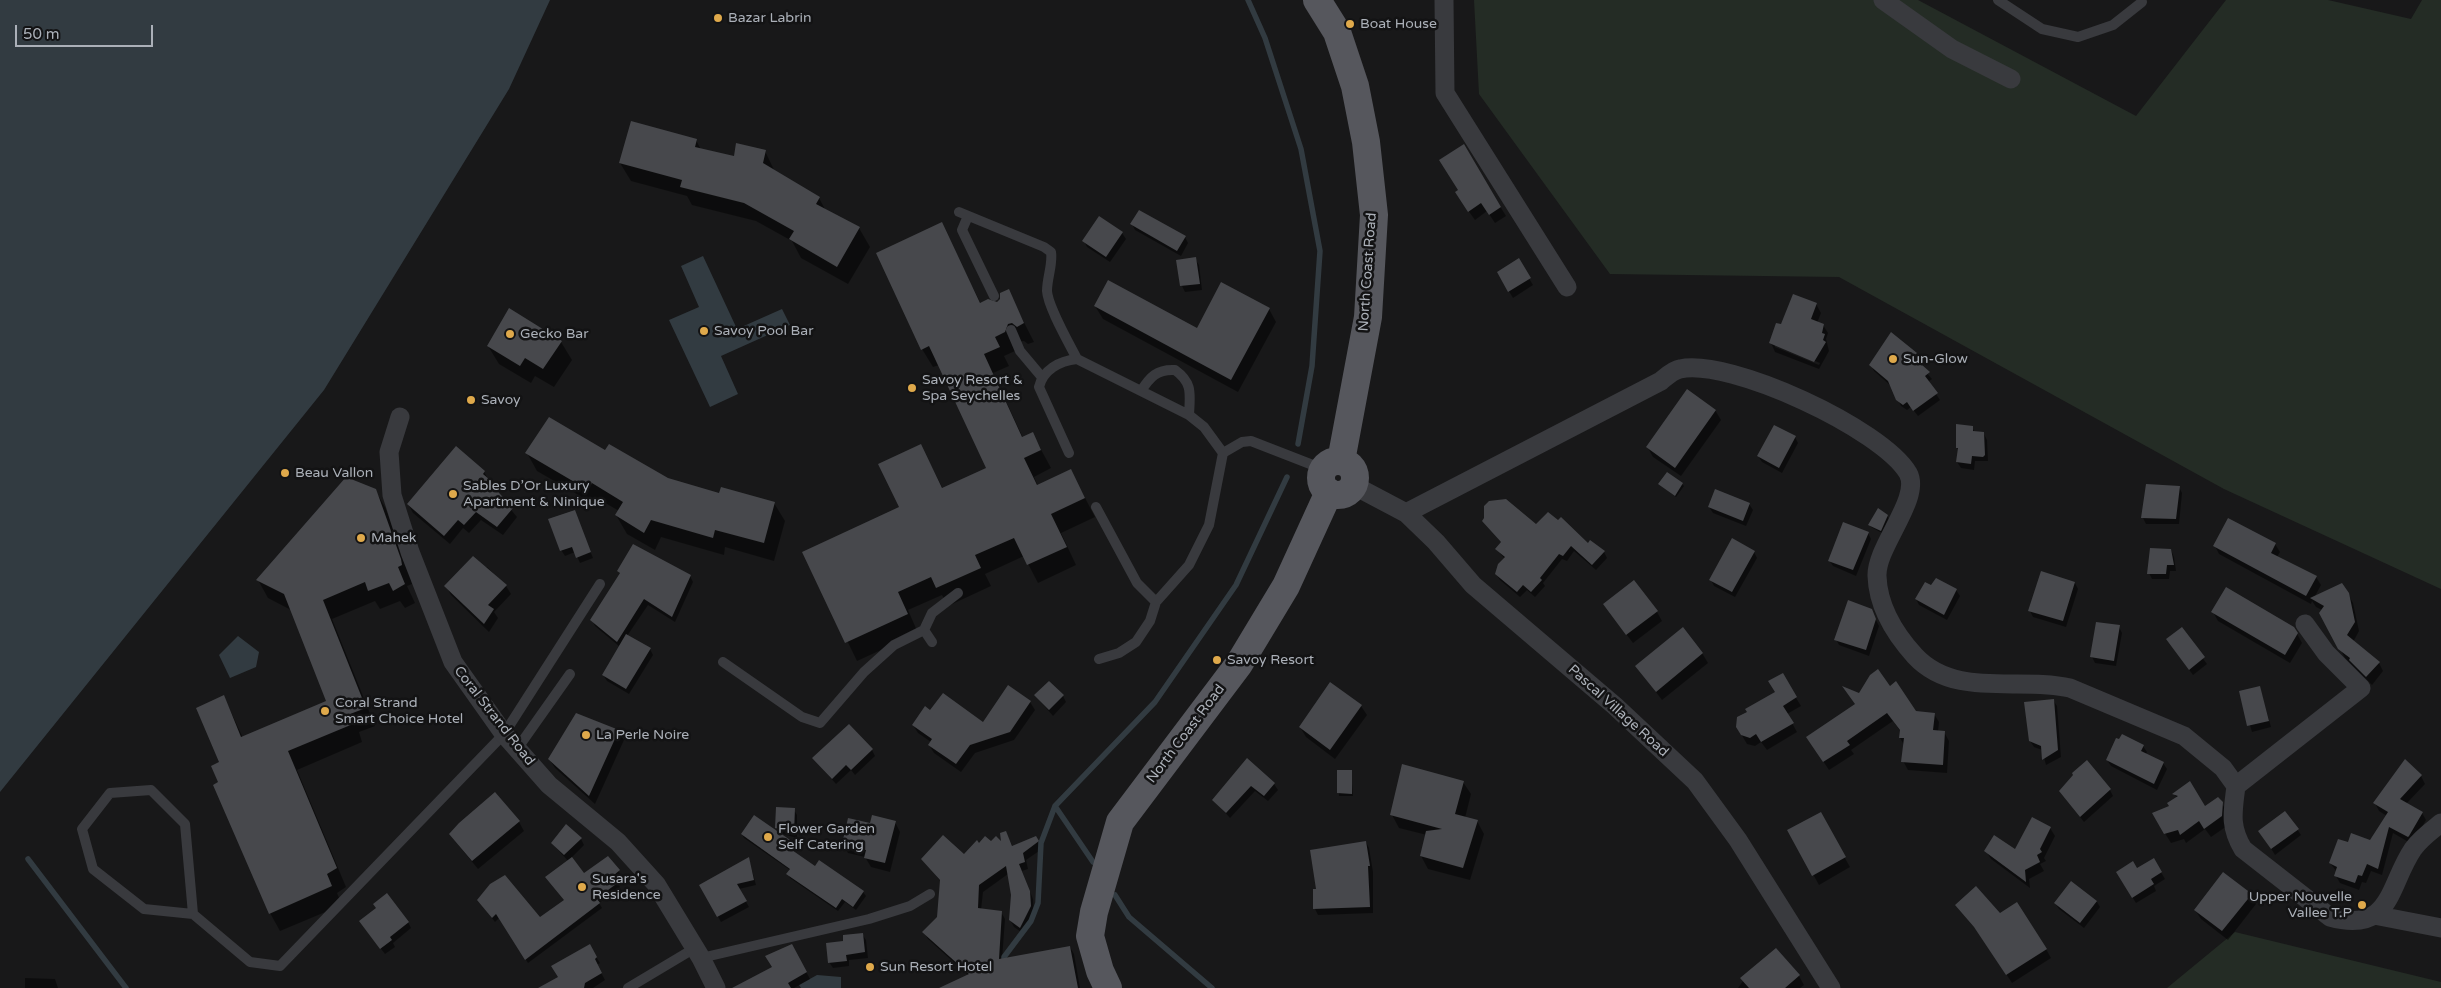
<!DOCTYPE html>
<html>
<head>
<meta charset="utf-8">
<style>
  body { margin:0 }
  #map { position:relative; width:2441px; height:988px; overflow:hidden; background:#181819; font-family:"Varela Round",sans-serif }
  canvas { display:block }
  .scale { position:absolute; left:15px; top:25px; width:138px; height:22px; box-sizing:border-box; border:2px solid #abb0b8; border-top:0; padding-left:6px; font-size:15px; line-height:18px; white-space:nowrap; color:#abb0b8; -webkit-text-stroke:4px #131314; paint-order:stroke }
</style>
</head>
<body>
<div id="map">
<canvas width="2441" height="988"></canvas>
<div class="scale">50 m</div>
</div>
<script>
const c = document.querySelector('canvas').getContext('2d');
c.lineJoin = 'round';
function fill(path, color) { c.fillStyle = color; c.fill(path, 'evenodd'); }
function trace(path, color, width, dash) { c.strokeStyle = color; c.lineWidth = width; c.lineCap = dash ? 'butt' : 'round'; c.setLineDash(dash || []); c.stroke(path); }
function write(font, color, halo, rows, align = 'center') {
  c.font = font + ' "Varela Round",sans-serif'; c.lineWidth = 5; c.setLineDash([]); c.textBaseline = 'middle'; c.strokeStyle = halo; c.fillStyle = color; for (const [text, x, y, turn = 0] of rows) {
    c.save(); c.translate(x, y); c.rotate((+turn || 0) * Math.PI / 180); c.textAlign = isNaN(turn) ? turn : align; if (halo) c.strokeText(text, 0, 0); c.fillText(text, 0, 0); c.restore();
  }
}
fill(new Path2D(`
  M1474 0H1918L2136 116 2226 0H2328L2411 19 2422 0H2441V589L2224 489 1839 277 1610 274 1479 94Z
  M2235 932 2441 982V988H2167Z`), '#242c25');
fill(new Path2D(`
  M0 0H550L509 89 324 390 0 792Z
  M703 256 737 329 782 309 790 325 721 356 738 394 710 407 669 320 699 307 681 266Z
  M238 636 259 652 256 667 230 678 219 655Z
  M817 975 841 977V988H801L799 985Z`), '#323b41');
fill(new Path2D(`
  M696 140 701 150 735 157 765 151 775 172 819 198 826 211 859 228 870 247 848 284 801 258 792 241 756 221 692 205 687 196 631 181 620 163Z
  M1463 146 1506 216 1495 223 1487 211 1475 220 1462 202Z
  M941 224 981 304H997L1008 291 1034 342 1028 344 1024 341 1018 342 1015 351 1004 356 1009 366 993 373 1023 438 1032 433 1051 468 1034 477 1038 486 1071 471 1095 517 1061 533 1076 565 1038 583 1024 556 985 574 991 586 948 606 942 595 908 610 918 633 857 661 804 552 900 508 921 446 943 489 988 469 939 365 933 367 922 349Z
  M1132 224 1185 237 1188 243 1181 256 1135 230Z
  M1122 233 1126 239 1110 262 1087 247 1084 241Z
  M1195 259 1199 265 1202 290 1185 292 1182 286 1178 261Z
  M1518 260 1533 285 1513 298 1498 273Z
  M1816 304 1821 313 1817 323 1823 325 1828 333 1826 339 1829 351 1819 369 1775 352 1771 343 1781 326ZM1775 344 1820 363 1819 365 1775 347Z
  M1095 306 1197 330 1269 309 1276 322 1238 392 1103 319Z
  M561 342 572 360 554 387 535 376 531 383 499 364 488 346Z
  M1916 354 1919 360 1917 362 1932 379 1928 382 1940 400 1918 416 1911 407 1907 410 1901 406 1891 386 1874 371 1871 365Z
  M1715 410 1721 420 1681 476 1653 457 1648 448Z
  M1972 427 1975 433 1984 434 1987 440 1988 461H1975L1974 470 1961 468 1957 462 1959 451 1957 448Z
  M1795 437 1798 443 1782 473 1762 462 1758 456Z
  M606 452 667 480 720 495 774 503 785 521 774 561 725 547 724 555 661 537 655 550 627 534 616 515 619 511 602 501 599 507 537 471 527 453Z
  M484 472 494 489 517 517 503 535 481 520 469 533 463 528 450 544 413 513 408 504Z
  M1659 484H1682L1684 486 1676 497Z
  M2179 487 2182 493 2179 524H2146L2143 518Z
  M375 490 386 509 411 579 412 584 407 586 415 603 405 608 400 601 380 609 375 601 332 619 375 726 359 732 362 742 297 770 346 887 337 893 342 905 280 931 270 913 220 783 224 697 243 738 328 701 291 610 268 598 258 580Z
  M1749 504 1753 510 1746 526 1713 513 1709 507Z
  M574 511 593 558 580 563 575 552 565 556 561 550Z
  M1887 516 1889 519 1882 533 1871 527 1870 525Z
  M1483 521 1536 526 1588 545 1604 552 1607 558 1596 570 1574 551 1567 561 1562 559 1543 583 1545 586 1535 597 1527 590 1520 597 1500 580 1496 574 1505 559 1496 549 1502 543Z
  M1868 533 1871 539 1856 576 1833 566 1829 560Z
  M2275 544 2280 552 2277 557 2316 577 2321 585 2314 598 2348 594 2353 603 2359 631 2353 642 2379 663 2383 671 2372 685 2345 658 2320 613 2322 610 2316 607 2312 601 2311 604 2219 554 2215 546Z
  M2171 550 2174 557 2176 571H2170L2169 579H2152L2149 573Z
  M1754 552 1757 558 1735 597 1714 586 1711 580Z
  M487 567 506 586 511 594 494 612 498 618 489 632 451 595 446 586Z
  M619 571 690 576 693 582 675 622 648 605 627 636 650 649 653 655 629 694 607 681 603 675 620 647 595 626 592 620 620 574Z
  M1936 579 1956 590 1960 596 1947 620 1919 605 1916 599 1932 587Z
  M2075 583 2078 589 2066 627 2033 617 2030 611Z
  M1871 610 1879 626 1869 656 1839 645 1836 639Z
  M1657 612 1662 621 1633 643 1610 613Z
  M2213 612 2294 628 2302 643 2290 663 2218 621Z
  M2119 627 2122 633 2116 666 2095 663 2092 657Z
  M2181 629 2207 664 2193 675 2171 645Z
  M1702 653 1708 663 1662 700 1637 667Z
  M1782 675 1801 706 1787 714 1797 732 1767 750 1761 742 1755 746 1747 744 1737 727 1776 692Z
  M1889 688 1915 712 1934 714 1939 722 1938 732H1944L1949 741 1947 773 1908 770 1903 761 1904 745 1900 738 1901 732 1893 721 1851 750 1854 754 1829 770 1813 746 1856 705 1860 695Z
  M2260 688 2271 727 2252 732 2240 692Z
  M1035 695 1063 696 1066 702 1053 716Z
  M2053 700 2057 706 2061 757 2046 765 2042 750 2034 747 2030 741Z
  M1030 702 1035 710 1014 740 975 753 961 772 934 753 929 745 931 742 918 733 913 725 931 712 983 724Z
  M1361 706 1367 715 1335 759 1306 737 1300 727Z
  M618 731 624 740 595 804 555 768 549 759Z
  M2143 746 2147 752 2146 754 2163 763 2167 769 2157 790 2111 766 2107 760Z
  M872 750 875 756 855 775 851 770 836 784 814 759Z
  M1247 760 1274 784 1278 790 1268 801 1255 791 1230 818 1214 800Z
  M1338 771 1351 772 1353 796H1339Z
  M2421 776 2425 784 2406 804 2422 813 2426 820 2412 844 2393 833 2382 875 2371 871 2366 883 2362 882 2359 890 2340 883 2336 876 2337 872 2330 863 2349 844 2371 841 2387 816 2379 811 2375 803Z
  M1463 782 1471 794 1465 818 1477 821 1484 834 1470 880 1428 869 1421 856 1427 835 1399 828 1392 815Z
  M2110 790 2113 796 2084 822 2060 792Z
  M2174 794 2205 807 2222 803 2227 813V826L2211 837 2205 829 2186 843 2184 839 2171 843 2153 814 2170 806 2177 798Z
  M794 810 797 815V838L779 833 776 828Z
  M1820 814 1850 867 1819 885 1789 831Z
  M519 822 524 831 478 869 450 835Z
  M895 822 900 832 890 872 871 867 865 857 848 853 843 844 871 824Z
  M2050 828 2055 836 2044 858 2046 861 2040 864 2044 871 2029 879 2030 888 1991 859 1986 851 2016 850Z
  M2297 829 2301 835 2275 855 2264 837Z
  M1006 833 1013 847 1035 837 1042 849 1026 860 1028 869 1022 871 1033 899 1034 914 1024 934 1014 927 1010 920 1012 895 1008 874 983 892 981 910 1001 912 1005 919 1002 960 1070 947 1074 954 1080 988H942L969 976 928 939 924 932 939 917 941 882 923 859 964 856 979 844 991 843 1003 845Z
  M742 834 792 843 794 847 791 851 815 867 863 892 866 896 856 910 845 902 838 911 790 878 788 874 790 870 744 838Z
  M581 839 584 845 571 858 584 875 608 857 621 875 616 880 620 887 599 903 602 908 528 963 499 918 495 922 478 900 540 919 565 901 568 861 552 843Z
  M1366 842 1369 848 1373 872V913L1318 915 1315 909 1317 890Z
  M749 859 756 885 739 889 749 907 721 922 701 886Z
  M2153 859 2165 879 2154 886 2156 891 2136 903 2117 873 2136 870Z
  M2251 895 2256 904 2228 940 2201 919 2195 910Z
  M2097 902 2100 907 2084 928 2059 909 2055 903Z
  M1956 906 2046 949 2051 958 2012 983 1981 935Z
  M377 908 408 922 411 928 393 943 395 947 385 954 364 927Z
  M862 934 866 940 868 958 849 960V966L833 968 829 962 845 942Z
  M589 946 600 963 597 965 605 980 593 988H555L559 978Z
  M792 946 810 979 794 988H740L773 967Z
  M1799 976 1804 985 1800 988H1738L1743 981Z
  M25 978 55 979 58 988H25Z`), '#0007');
trace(new Path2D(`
  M1248 0 1265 38 1301 149 1320 251 1312 366 1298 444
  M1055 806 1093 862
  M28 859 126 988
  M1115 895 1129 917 1212 988
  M1004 964V957L1031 921 1038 903 1041 843 1055 806 1155 702 1236 585 1287 477`), '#323b41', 5.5);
fill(new Path2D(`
  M631 121 697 139 695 147 734 156 736 143 766 150 763 163 820 197 816 204 860 227 837 267 789 239 794 231 744 203 680 187 682 180 619 163Z
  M1464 144 1501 207 1489 215 1481 203 1468 212 1455 192 1458 190 1439 160Z
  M1139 210 1186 236 1177 251 1130 224Z
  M1099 216 1123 232 1106 257 1082 241Z
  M942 222 980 303 988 299 997 302 1000 299V293L1009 289 1024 323 1017 327 1012 323 1008 324 1005 332 995 337 1000 347 984 354 1022 437 1033 432 1041 450 1024 458 1037 485 1071 469 1085 498 1051 514 1067 547 1027 565 1014 538 975 555 981 568 936 588 931 577 898 592 908 614 845 643 802 552 899 507 878 464 921 444 942 488 986 468 929 346 921 350 876 253Z
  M1196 257 1200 284 1180 286 1176 260Z
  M1519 258 1531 278 1508 292 1497 272Z
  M1108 280 1197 328 1221 282 1270 308 1231 380 1094 306Z
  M1793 294 1817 303 1811 319 1824 324 1822 333 1825 334 1823 340 1826 342 1814 362 1769 343 1776 323 1781 324Z
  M509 308 562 341 543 369 525 358 520 366 487 346Z
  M1891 332 1917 353 1913 357 1930 372 1925 376 1938 393 1913 411 1907 402 1903 405 1896 400 1888 381 1869 365Z
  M1687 389 1716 410 1675 468 1646 447Z
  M549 417 605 450 609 444 668 478 719 493 721 487 775 502 764 543 715 530 713 538 651 520 644 533 615 515 623 502 592 483 588 490 525 453Z
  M1956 424 1973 426V431L1984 432 1985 455 1983 457 1972 456 1971 464 1956 462 1958 448H1956Z
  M1774 425 1796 436 1779 468 1757 456Z
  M456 446 485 471 483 474 490 480 488 481 513 508 497 527 476 512 464 525 458 520 444 536 407 504Z
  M1667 472 1683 483 1675 496 1658 484Z
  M346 477 376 489 401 559 402 565 398 567 405 584 393 591 389 583 368 591 365 582 323 600 366 708 350 714 353 724 288 751 337 868 327 874 332 886 269 914 213 785 218 782 211 766 219 762 196 708 224 695 241 737 326 701 284 594 256 580Z
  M2146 484 2180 486 2176 519 2141 518Z
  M1715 489 1750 503 1743 521 1708 507Z
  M1506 499 1536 524 1548 512 1558 520 1561 517 1588 543 1590 540 1605 551 1592 565 1571 546 1563 556 1559 554 1540 578 1542 580 1531 592 1523 585 1517 592 1495 574 1498 564 1505 557 1495 549 1501 542 1482 521 1484 518V506L1489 501Z
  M1878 508 1888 515 1881 531 1868 525Z
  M575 510 591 552 576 558 572 547 560 551 548 519Z
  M2228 518 2276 543 2271 553 2317 576 2306 596 2213 546Z
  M1843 522 1869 532 1853 570 1828 561Z
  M1732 538 1755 551 1732 592 1709 580Z
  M633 544 691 575 672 617 644 599 617 642 590 620 620 573 617 571Z
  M2150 548 2171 549 2174 565H2167L2166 574H2147Z
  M473 556 507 585 488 605 494 609 484 624 444 586Z
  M2041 571 2075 582 2063 621 2028 611Z
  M1936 578 1957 589 1944 615 1915 599 1925 582 1931 585Z
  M1634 580 1658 611 1626 635 1603 604Z
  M2342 583 2349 593 2355 622 2347 635 2380 662 2366 677 2349 660 2350 658 2338 649 2319 613 2324 606 2310 598Z
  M2226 587 2294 627 2298 633 2285 655 2211 612Z
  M1848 600 1872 609 1876 619 1866 650 1834 640Z
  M2096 622 2120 625 2114 661 2090 657Z
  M1683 627 1703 653 1656 692 1635 666Z
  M2182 627 2205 657 2189 670 2166 639Z
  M626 634 651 648 626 689 602 675Z
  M1878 669 1890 686 1896 681 1916 711 1935 713 1933 730 1945 731 1943 765 1901 762 1904 738H1899L1900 730 1887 713 1847 741 1850 745 1823 762 1806 737 1855 704 1842 686 1859 693 1870 675Z
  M1783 673 1797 697 1783 706 1794 723 1761 742 1756 734 1750 738 1741 735 1736 727 1737 717 1747 712 1745 709 1775 692 1768 681Z
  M1049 681 1064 695 1049 710 1034 695Z
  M1330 682 1362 705 1330 750 1299 727Z
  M1008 685 1031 701 1010 732 970 745 956 764 928 745 932 739 912 725 925 706 930 710 943 693 983 722Z
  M2260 686 2269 721 2247 726 2239 691Z
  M2054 699 2058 750 2042 760 2041 746 2029 741 2024 702Z
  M576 713 619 730 589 796 548 759Z
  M849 724 873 749 851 770 846 765 832 779 812 758Z
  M2122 734 2144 745 2141 751 2164 762 2154 784 2106 760 2116 738 2119 739Z
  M1247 758 1275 783 1264 796 1251 786 1226 813 1212 800Z
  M2405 759 2422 775 2400 799 2423 812 2409 836 2408 837 2389 827 2378 869 2367 864 2362 876 2358 875 2355 883 2334 876 2337 867 2329 863 2338 839 2348 842 2351 833 2370 840 2388 812 2373 803Z
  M2087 760 2111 789 2080 817 2059 791 2073 775 2072 773Z
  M1402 764 1464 781 1455 814 1478 820 1463 868 1420 856 1426 831 1442 829 1390 815Z
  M1337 770H1352V794L1337 793Z
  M2190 781 2205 806 2218 797 2223 802 2222 816 2204 829 2199 821 2180 835 2178 830 2164 834 2152 813 2169 806 2167 803 2178 796 2172 794Z
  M495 792 520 821 472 861 449 834 459 823Z
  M776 807 795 808 794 833 775 828Z
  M2285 811 2299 829 2271 849 2258 831Z
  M1821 812 1846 857 1812 876 1787 830Z
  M754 815 793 842 789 848 815 866 819 860 864 891 853 907 842 899 836 908 786 874 790 869 741 834Z
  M872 815 896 821 885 863 864 858 866 850 842 844 848 818 870 823Z
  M2032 817 2051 827 2040 849 2042 852 2037 855 2040 862 2025 870 2026 882 1984 851 1994 835 2015 849Z
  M566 824 582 838 564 855 551 843Z
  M1006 831 1012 846 1036 836 1039 841 1023 853 1025 862 1019 864 1030 891 1031 906 1020 928 1009 920 1011 895 1006 866 979 885 978 908 1002 911 999 959 1070 946 1078 988H939L969 974 922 932 937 917 940 880 921 859 943 835 964 854 977 840 979 843 985 836 991 841 996 836 1001 841 1000 833Z
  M1366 841 1370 866H1368L1370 907 1313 909V889H1316L1310 850Z
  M608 856 620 870 614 875 619 882 597 898 600 903 525 960 496 914 492 918 477 900 490 884 505 875 540 917 564 900 545 877 572 857 584 873Z
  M749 857 754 880 737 884 747 901 717 917 699 885Z
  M2154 858 2162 872 2151 879 2154 884 2132 898 2116 872 2133 861 2137 868Z
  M2223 872 2252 894 2222 931 2194 910Z
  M2071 881 2097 901 2080 923 2054 903Z
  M1976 886 2000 913 2017 902 2047 949 2006 975 1974 927 1955 905Z
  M387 893 409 922 390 937 392 940 380 949 359 921 376 908 373 904Z
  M863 933 865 952 846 955 847 961 828 963 826 943 843 941V935Z
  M590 944 597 957 595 959 602 973 585 983 584 988H538L558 977 551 966Z
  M792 944 807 972 788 983 791 988H732L772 967 765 956Z
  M1776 948 1800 975 1785 988H1749L1740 978Z`), '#47484c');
trace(new Path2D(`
  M1998 0 2042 29 2078 37 2113 25 2142 2
  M959 212 1044 247 1051 252C1053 264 1047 278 1047 291 1048 307 1069 343 1077 359
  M968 216 962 230 994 296
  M1011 330 1020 351 1041 376
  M1141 391C1150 377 1157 369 1175 370 1193 383 1190 394 1189 415
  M1069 453 1039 387C1043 370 1059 361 1077 359L1189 415 1204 427 1223 453 1209 525 1189 565 1156 602 1150 621 1136 642 1119 653 1099 659
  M1223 453 1242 442 1251 441 1323 469
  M1096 507 1137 583 1156 602
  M932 642 924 630 932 613 958 593
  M723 662 802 717 820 723 864 672 894 645 924 630
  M517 749 570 674
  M193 914 185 824 151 790 110 793 82 829 93 869 144 909 193 914 250 962 280 966 504 734 600 584
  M701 958 869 919 910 906 930 894
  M628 988 695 948`), '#393a3e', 10);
trace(new Path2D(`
  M1444 0 1445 93 1567 287
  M1883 0 1952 49 2011 79
  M400 417 389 452 392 495 410 552 453 662 504 734 549 785 618 842 656 884 701 958 716 988
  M1353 485 1406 513 1436 542 1473 585 1615 706 1695 781 1738 840 1831 988
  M1406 513 1661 381C1666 377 1673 370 1680 369 1730 358 1882 429 1908 473 1922 498 1876 546 1877 576 1878 606 1895 634 1915 656 1955 699 2020 676 2070 688L2184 736 2223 768 2236 786C2233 811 2229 826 2243 849L2330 917C2392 934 2388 886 2413 849 2421 838 2431 831 2441 823
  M2236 786 2361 688 2326 653 2305 624
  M2374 915 2441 928`), '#393a3e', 19);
trace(new Path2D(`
  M1317 0 1337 32 1355 86 1366 142 1374 215 1368 317 1341 461
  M1321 478a17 17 0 1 1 34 0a17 17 0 1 1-34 0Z
  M1108 988 1100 971 1090 936 1094 912 1120 822 1239 664 1286 586 1329 492`), '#56575d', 28);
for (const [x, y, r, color] of [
  [718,18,5,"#dfa94b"],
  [1350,24,5,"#dfa94b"],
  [704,331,5,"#dfa94b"],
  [510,334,5,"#dfa94b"],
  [1893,359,5,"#dfa94b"],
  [912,388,5,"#dfa94b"],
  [471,400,5,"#dfa94b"],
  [285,473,5,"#dfa94b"],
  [453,494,5,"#dfa94b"],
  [361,538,5,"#dfa94b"],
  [1217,660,5,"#dfa94b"],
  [325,711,5,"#dfa94b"],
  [586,735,5,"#dfa94b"],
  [768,837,5,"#dfa94b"],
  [582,887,5,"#dfa94b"],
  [2362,905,5,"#dfa94b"],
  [870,967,5,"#dfa94b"]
]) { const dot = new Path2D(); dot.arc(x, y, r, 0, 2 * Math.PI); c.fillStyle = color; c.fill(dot); trace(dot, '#131314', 2); }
write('14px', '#abb0b8', '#131314', [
  ["Bazar Labrin",728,18],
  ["Boat House",1360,24],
  ["Savoy Pool Bar",714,331],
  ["Gecko Bar",520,334],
  ["Sun-Glow",1903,359],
  ["Savoy Resort &",922,380],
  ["Spa Seychelles",922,396],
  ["Savoy",481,400],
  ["Beau Vallon",295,473],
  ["Sables D’Or Luxury",463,486],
  ["Apartment & Ninique",463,502],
  ["Mahek",371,538],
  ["Savoy Resort",1227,660],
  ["Coral Strand",335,703],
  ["Smart Choice Hotel",335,719],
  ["La Perle Noire",596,735],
  ["Flower Garden",778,829],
  ["Self Catering",778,845],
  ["Susara's",592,879],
  ["Residence",592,895],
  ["Upper Nouvelle",2352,897,"right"],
  ["Vallee T.P",2352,913,"right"],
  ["Sun Resort Hotel",880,967]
], 'left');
write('14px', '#abb0b8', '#131314', [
  ["North Coast Road",1368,272,-86],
  ["Pascal Village Road",1618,711,42],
  ["Coral Strand Road",494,716,52],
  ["North Coast Road",1186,734,-53]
]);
</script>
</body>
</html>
